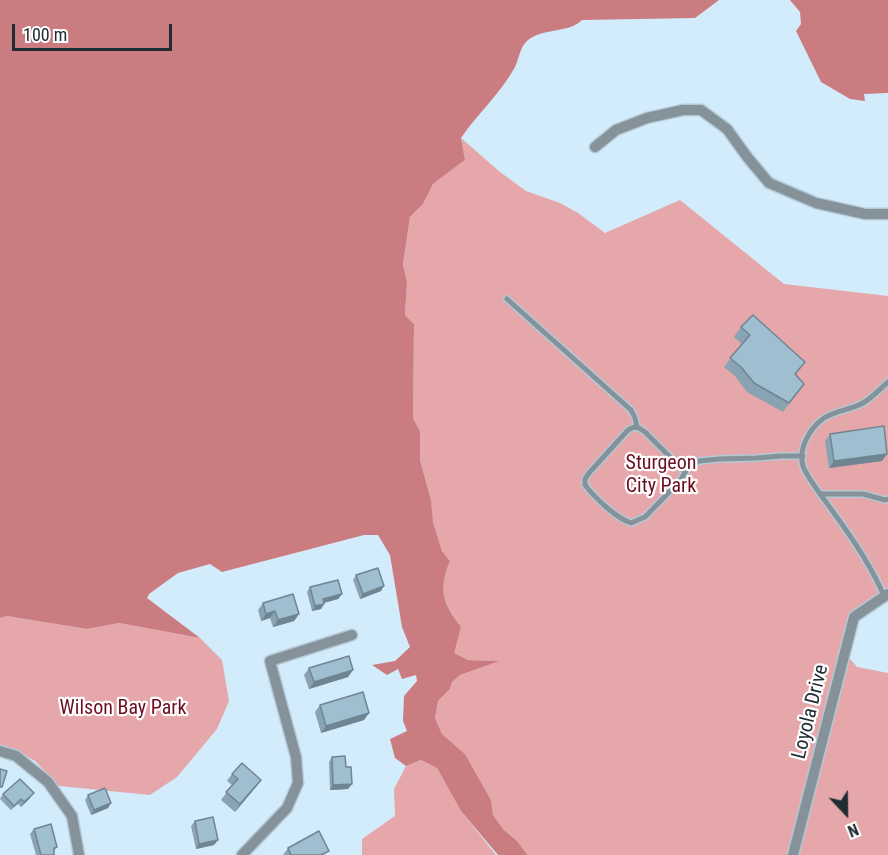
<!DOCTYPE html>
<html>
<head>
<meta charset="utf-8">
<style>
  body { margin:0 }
  #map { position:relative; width:888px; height:855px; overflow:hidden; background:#d3ecfb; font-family:"Roboto Condensed",sans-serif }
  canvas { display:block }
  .north { position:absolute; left:816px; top:783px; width:60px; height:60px; -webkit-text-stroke:4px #fff; paint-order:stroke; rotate:158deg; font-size:16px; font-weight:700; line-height:24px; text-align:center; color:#202c33 }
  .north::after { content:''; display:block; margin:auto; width:21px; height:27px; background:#202c33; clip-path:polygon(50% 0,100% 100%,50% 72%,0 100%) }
  .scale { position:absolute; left:12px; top:24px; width:160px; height:27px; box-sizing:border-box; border:3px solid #202c33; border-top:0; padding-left:8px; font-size:18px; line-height:21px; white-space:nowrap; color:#202c33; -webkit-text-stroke:4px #fff; paint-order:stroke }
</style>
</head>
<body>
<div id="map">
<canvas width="888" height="855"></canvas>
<div class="north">N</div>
<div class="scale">100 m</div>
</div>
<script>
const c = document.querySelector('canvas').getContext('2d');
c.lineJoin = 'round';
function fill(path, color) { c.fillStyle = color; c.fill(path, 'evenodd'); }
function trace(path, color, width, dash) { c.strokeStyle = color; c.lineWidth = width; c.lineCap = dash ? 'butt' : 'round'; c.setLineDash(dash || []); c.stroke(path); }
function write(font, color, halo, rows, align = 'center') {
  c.font = font + ' "Roboto Condensed",sans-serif'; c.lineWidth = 4.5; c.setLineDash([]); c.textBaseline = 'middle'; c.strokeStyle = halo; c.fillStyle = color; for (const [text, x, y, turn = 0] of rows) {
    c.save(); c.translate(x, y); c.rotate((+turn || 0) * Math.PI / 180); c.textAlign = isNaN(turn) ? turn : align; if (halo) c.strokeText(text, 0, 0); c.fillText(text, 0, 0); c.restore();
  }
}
fill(new Path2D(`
  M461 138 500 172 526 191 560 203 578 213 605 233 680 200 784 284 888 296V594L855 617 845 653 857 667 888 673V855H525L517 841 504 830 493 815 491 800 465 754 442 734 435 718 438 701 450 689 452 682 460 675 497 661 468 660 453 653 461 627C443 602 438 590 450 561L442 551 432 523 431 500 420 460V431L413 418 414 324 405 315 407 282 403 266 410 217 423 204 433 184 465 160Z
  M7 616 87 629 119 623 200 638 222 660 229 701 217 729 177 777 150 795 59 786 35 761 19 752 0 746V618Z
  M421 760 437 768 461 811 496 855H362V839L395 816 394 789 406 766Z`), '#e5a7a9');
fill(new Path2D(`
  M0 0H719L695 18 582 20C568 34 543 27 527 41 520 47 519 59 515 67 501 93 478 113 461 138L465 160 433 184 423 204 410 217 403 265 407 282 405 315 414 324 413 418 420 431V460L431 500 433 523 442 551 450 561C438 590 443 603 461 627L454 653 468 660 499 661 460 675 452 682 450 689 438 701 435 718 442 734 465 754 491 800 493 815 504 830 517 841 527 855H498L461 811 437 768 421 760 406 766 395 758 390 739 407 731 403 721 404 696 417 681 416 675 402 679 398 669 387 675 372 665 395 661 410 647 402 627 390 555 378 535H364L222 572 210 564 178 573 149 594 147 598 200 638 119 623 87 629 7 616 0 618Z
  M790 0H888V93L864 94 865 101 850 99 821 82 796 31 801 24 800 12Z`), '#ca7c80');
const lane = new Path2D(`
  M507 299 631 410 635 418 637 427
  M685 472 645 432 639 428 634 427 628 430 589 473 585 479V485C595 498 616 518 631 523L645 517 680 481 687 469 699 461 719 459 757 458 781 456H803
  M820 494H863L885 500 888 499
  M884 596C871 565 851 536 831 509 824 499 806 476 803 466 798 448 810 428 824 418 836 410 851 410 863 403 872 398 880 389 888 382`);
const street = new Path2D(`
  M595 147 616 130 647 118 683 110H701L727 129 748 158 769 183 816 203 865 214H888
  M0 751 16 756 48 782 72 816 79 855
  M242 855 287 808 298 783 296 757 270 661 352 635
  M793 855 854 617 888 594`);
trace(lane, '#b3c9d7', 8);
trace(street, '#b3c9d7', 13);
trace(lane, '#85929a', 5);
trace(street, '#85929a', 10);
fill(new Path2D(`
  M741 327 798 371 796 374 804 384 783 412 747 392 735 376 724 367 742 344 734 337Z
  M830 434 882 461 829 468 825 441Z
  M356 575 381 591 360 599 353 580Z
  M310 587 342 594 338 599 324 603V604L321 609 312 611 307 592Z
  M263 603 299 614 294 621 273 627 270 618 261 621 258 610Z
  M309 668 353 670 348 677 309 689 304 675Z
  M320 705 369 713 364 720 321 733 315 712Z
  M332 757 352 784 348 789 330 790 329 762Z
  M232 774 261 780 235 812 221 800 232 785 227 781Z
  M3 794 30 798 21 807 18 804 11 810 0 799Z
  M88 795 111 803 108 808 91 815 85 800Z
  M195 821 218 840 214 845 196 849 191 826Z
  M34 829 57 847 54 851V855H36L30 834Z
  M288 848 326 855H283Z`), '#89a3b3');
fill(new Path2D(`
  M887 454 882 461 829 468 834 461Z
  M384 586 381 591 360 599 363 594Z
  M342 594 338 599 319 604 323 599Z
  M324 604 321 609 312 611 315 606Z
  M275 611 270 618 261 621 266 614Z
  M299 614 294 621 273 627 278 620Z
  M353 670 348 677 309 689 314 682Z
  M369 713 364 720 321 733 326 726Z
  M261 780 256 787 235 812 240 804Z
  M352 784 348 789 330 790 333 785Z
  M34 793 30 798 21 807 24 802Z
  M111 803 108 808 91 815 94 810Z
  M218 840 214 845 196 849 199 844Z`), '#6f8592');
const building = new Path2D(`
  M753 315 805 362 795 374 804 384 789 403 754 383 741 367 730 358 750 335 741 327Z
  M884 426 887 454 834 461 830 434Z
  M378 568 384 586 363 594 356 575Z
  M338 580 342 594 323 599 324 604 315 606 310 587Z
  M293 594 299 614 278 620 275 611 266 614 263 603Z
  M349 656 353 670 314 682 309 668Z
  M363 692 369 713 326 726 320 705Z
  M345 756 346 767H351L352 784 333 785 332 757Z
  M242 763 261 780 240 804 226 792 238 779 232 774Z
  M0 769 7 771 2 787H0Z
  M20 779 34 793 24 802 21 799 14 806 3 794Z
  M105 788 111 803 94 810 88 795Z
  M213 817 218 840 199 844 195 821Z
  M51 824 57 847 54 848V855H41L34 829Z
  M319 831 329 851 321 855H291L288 848Z`);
fill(building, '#9fbed0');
trace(building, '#6f8592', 1.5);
write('20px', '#6d0d21', '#fff', [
  ["Sturgeon",661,464],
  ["City Park",661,487],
  ["Wilson Bay Park",123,709]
]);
write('20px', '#202c33', '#fff', [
  ["Loyola Drive",811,712,-76]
]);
</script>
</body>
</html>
